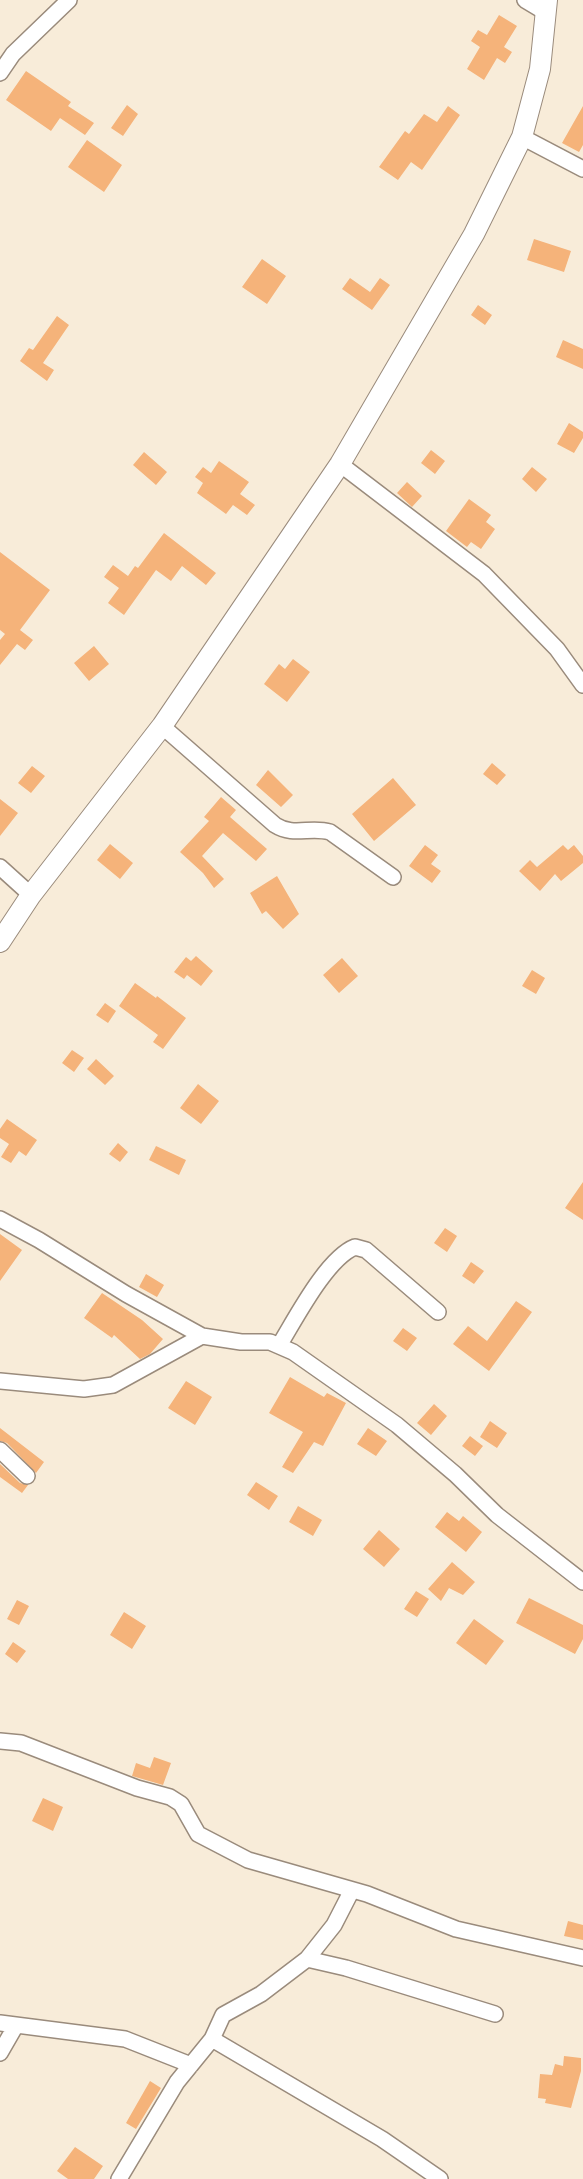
<!DOCTYPE html>
<html>
<head>
<meta charset="utf-8">
<style>
  body { margin:0 }
  canvas { display:block; background:#f8ecd9 }
</style>
</head>
<body>
<canvas width="583" height="2179"></canvas>
<script>
const c = document.querySelector('canvas').getContext('2d');
c.lineJoin = 'round';
function fill(path, color) { c.fillStyle = color; c.fill(path, 'evenodd'); }
function trace(path, color, width, dash) { c.strokeStyle = color; c.lineWidth = width; c.lineCap = dash ? 'butt' : 'round'; c.setLineDash(dash || []); c.stroke(path); }
fill(new Path2D(`
  M499 15 517 26 504 47 512 52 505 63 497 58 484 80 467 69 480 47 471 41 478 30 487 35Z
  M26 71 71 102 68 106 94 123 85 135 60 118 51 131 6 100Z
  M127 105 138 114 123 136 111 128Z
  M448 106 460 115 422 170 411 162 398 180 379 167 405 131 409 134 424 114 437 122Z
  M583 106V145L579 152 562 143Z
  M87 140 122 165 104 192 68 167Z
  M534 239 571 251 564 272 527 260Z
  M262 259 286 276 267 304 242 287Z
  M350 278 370 292 380 278 390 285 372 310 342 289Z
  M478 305 492 315 485 325 471 315Z
  M57 316 69 325 43 363 54 370 47 381 20 361 29 348 33 350Z
  M563 340 583 349V369L556 357Z
  M569 423 583 432V438L574 453 557 444Z
  M431 450 445 461 435 474 421 463Z
  M144 452 167 472 156 485 133 465Z
  M219 461 249 482 240 494 255 505 247 515 233 505 226 514 197 493 203 483 195 477 203 467 211 473Z
  M532 467 547 479 536 492 522 479Z
  M407 482 422 496 412 507 397 493Z
  M469 499 491 515 486 522 495 529 481 549 471 542 467 547 446 531Z
  M164 533 216 573 206 585 182 566 171 581 156 570 124 615 108 603 119 588 104 577 113 565 128 576 135 566 138 568Z
  M0 552 50 590 20 630 33 640 25 650 17 644 0 665V640L5 634 0 630Z
  M94 646 109 664 89 681 74 663Z
  M293 659 310 672 287 702 264 684 279 664 285 669Z
  M492 763 506 775 497 785 483 774Z
  M32 766 45 776 31 793 18 783Z
  M268 770 293 795 281 807 256 785Z
  M393 778 416 805 374 841 352 814Z
  M221 797 236 810 230 817 267 849 256 861 223 833 202 856 224 879 214 888 203 873 180 852 209 821 204 817Z
  M0 799 18 813 0 836Z
  M110 844 133 863 120 879 97 860Z
  M425 845 438 855 431 864 441 871 432 883 409 866Z
  M563 845 568 850 574 845 583 856V863L561 881 555 874 540 891 519 871 530 860 537 867Z
  M277 876 299 914 283 929 266 911 262 914 250 893Z
  M196 956 213 971 201 986 187 975 184 979 174 972 186 957 191 961Z
  M342 958 358 976 339 993 323 975Z
  M532 970 545 978 536 994 522 986Z
  M135 983 156 998 157 996 186 1018 163 1049 153 1042 158 1035 119 1006Z
  M105 1003 116 1011 108 1023 96 1015Z
  M72 1050 84 1058 74 1072 62 1063Z
  M96 1059 114 1076 105 1085 87 1069Z
  M198 1084 219 1101 201 1124 180 1108Z
  M7 1119 37 1140 26 1156 19 1151 11 1163 1 1157 9 1144 0 1138V1129Z
  M118 1143 128 1152 120 1162 109 1154Z
  M156 1146 186 1160 179 1175 149 1160Z
  M583 1182V1220L565 1208Z
  M445 1228 457 1236 447 1252 434 1243Z
  M0 1234 22 1250 0 1281Z
  M471 1262 484 1271 474 1284 462 1276Z
  M146 1274 164 1285 157 1297 139 1287Z
  M102 1293 142 1320 163 1339 150 1354 140 1359 114 1335 112 1338 84 1318Z
  M516 1301 532 1312 489 1371 453 1344 468 1326 487 1341Z
  M403 1328 417 1338 407 1351 393 1341Z
  M290 1377 324 1397 327 1393 346 1403 323 1446 314 1442 293 1473 282 1467 303 1432 269 1413Z
  M186 1381 212 1397 195 1425 168 1408Z
  M434 1404 447 1416 431 1435 417 1423Z
  M490 1421 507 1433 497 1448 480 1437Z
  M0 1428 44 1462 36 1473 7 1443 0 1441Z
  M368 1428 387 1441 376 1456 357 1444Z
  M470 1436 483 1446 475 1456 462 1446Z
  M0 1464 20 1483 28 1485 22 1493 0 1477Z
  M256 1482 278 1496 269 1510 247 1495Z
  M298 1506 322 1520 313 1536 289 1522Z
  M447 1512 459 1521 463 1516 482 1532 466 1552 435 1527Z
  M379 1530 400 1549 384 1567 363 1549Z
  M452 1562 475 1582 463 1595 449 1588 441 1601 428 1589Z
  M416 1591 429 1599 417 1617 404 1609Z
  M529 1598 583 1625V1639L575 1654 516 1623Z
  M17 1600 29 1606 19 1625 7 1619Z
  M124 1612 146 1626 132 1649 110 1635Z
  M474 1619 504 1641 486 1665 456 1643Z
  M13 1642 26 1651 17 1663 5 1654Z
  M154 1757 171 1763 163 1785 132 1776 136 1763 150 1768Z
  M43 1798 63 1807 53 1831 32 1821Z
  M568 1921 583 1925V1940L564 1936Z
  M564 2056 581 2058V2071L571 2108 545 2103 546 2099 538 2098 540 2074 552 2075 555 2064 563 2066Z
  M150 2081 161 2088 136 2129 126 2123Z
  M75 2147 103 2166 94 2179H68L57 2171Z`), '#f5b37a');
const minor = new Path2D(`
  M525 0 545 12
  M0 73 13 54 69 0
  M522 137 583 169
  M340 464 484 574 557 649 583 685
  M162 726 275 825C294 837 310 826 330 832L393 877
  M0 867 31 895
  M0 1219 39 1240 126 1294 202 1336 241 1342H270L293 1352 397 1425 455 1474 497 1515 583 1582
  M280 1344C296 1318 327 1258 355 1247L366 1250 438 1312
  M0 1381 84 1389 113 1385 202 1336
  M0 1450 27 1476
  M0 1741 21 1743 137 1788 170 1797 181 1804 198 1834 248 1860 367 1894 456 1929 583 1958
  M307 1959 346 1968 495 2014
  M0 2023 125 2039 191 2065
  M212 2039 382 2139 440 2179
  M0 2053 15 2027
  M119 2179 177 2082 212 2039 223 2015 261 1994 307 1959 334 1925 352 1890`);
const major = new Path2D(`
  M0 942 31 895 162 726 340 464 474 234 522 137 540 69 547 0`);
trace(minor, '#9a8b7c', 18);
trace(major, '#9a8b7c', 22);
trace(minor, '#fff', 15);
trace(major, '#fff', 20);
</script>
</body>
</html>
